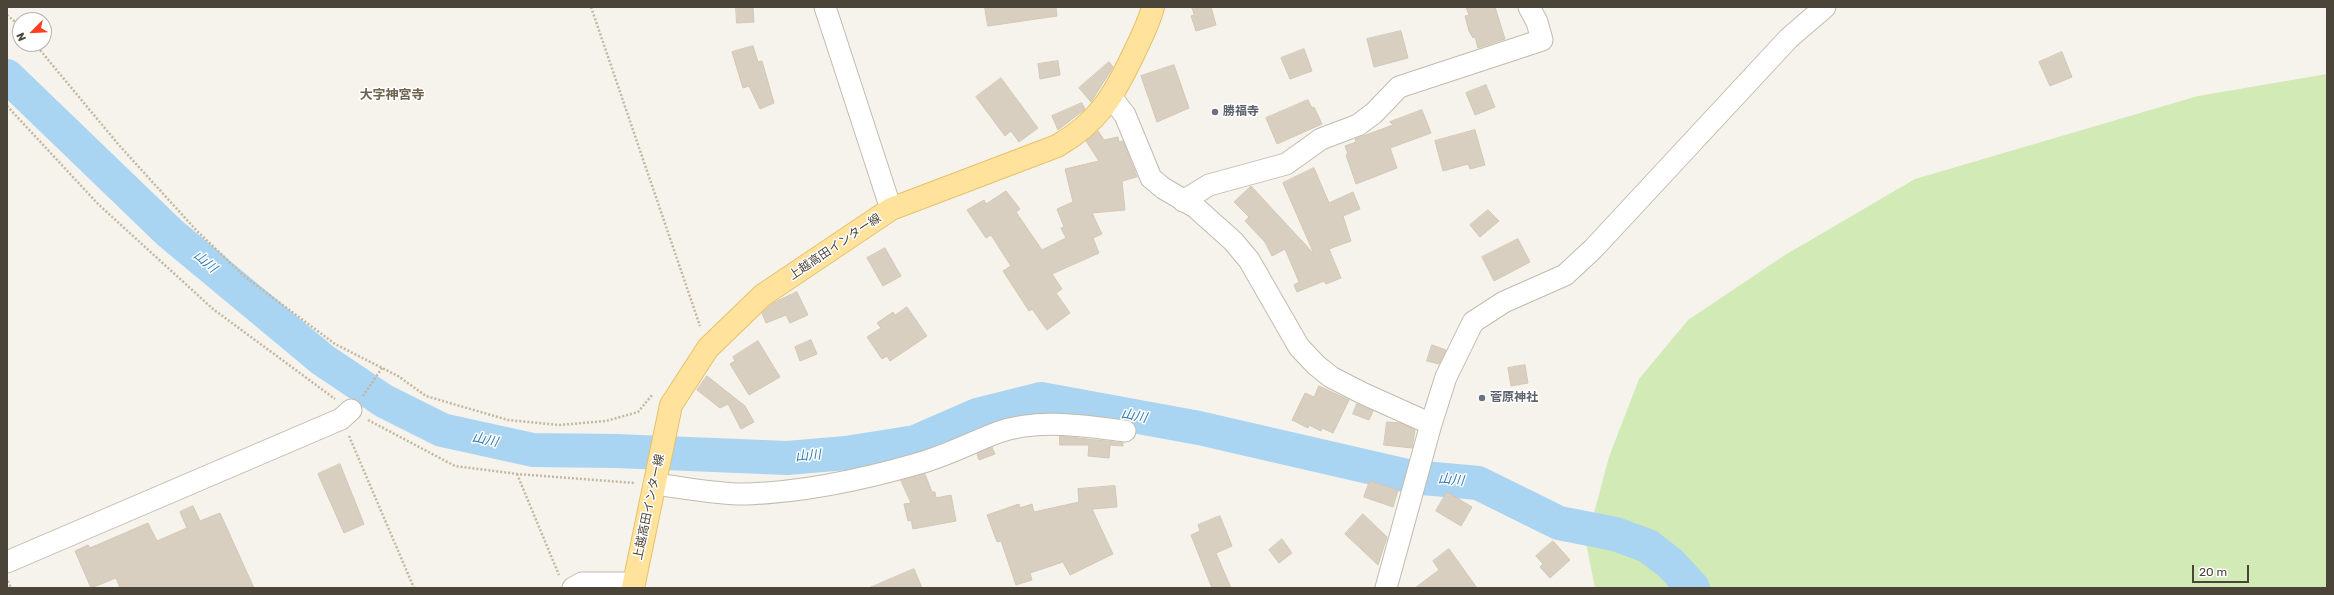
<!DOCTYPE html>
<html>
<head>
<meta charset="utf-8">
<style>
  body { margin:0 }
  #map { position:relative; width:2334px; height:595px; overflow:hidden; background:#f6f3ec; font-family:Rubik,sans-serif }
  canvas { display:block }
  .frame { position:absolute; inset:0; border:8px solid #4b4439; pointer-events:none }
  .north { position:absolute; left:12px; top:12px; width:40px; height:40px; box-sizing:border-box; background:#fff; border:1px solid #b7b4b0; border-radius:50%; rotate:246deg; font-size:11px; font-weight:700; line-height:16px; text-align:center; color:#4b4439 }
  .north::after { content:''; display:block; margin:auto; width:14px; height:18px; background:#fc3f1d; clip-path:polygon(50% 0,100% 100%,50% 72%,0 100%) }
  .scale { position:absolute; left:2192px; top:565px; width:57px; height:18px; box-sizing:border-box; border:2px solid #4b4439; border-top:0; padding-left:5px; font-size:12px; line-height:14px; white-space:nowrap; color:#4b4439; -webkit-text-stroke:3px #fff; paint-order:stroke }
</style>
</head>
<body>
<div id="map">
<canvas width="2334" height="595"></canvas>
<div class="frame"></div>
<div class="north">N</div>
<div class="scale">20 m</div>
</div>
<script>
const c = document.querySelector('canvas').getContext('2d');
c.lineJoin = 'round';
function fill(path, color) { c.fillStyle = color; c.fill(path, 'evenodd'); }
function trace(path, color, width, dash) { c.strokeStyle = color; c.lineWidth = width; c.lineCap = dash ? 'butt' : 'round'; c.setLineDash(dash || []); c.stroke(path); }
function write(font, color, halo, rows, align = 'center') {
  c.font = font + ' Rubik,"Noto Sans JP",sans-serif'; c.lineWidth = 3; c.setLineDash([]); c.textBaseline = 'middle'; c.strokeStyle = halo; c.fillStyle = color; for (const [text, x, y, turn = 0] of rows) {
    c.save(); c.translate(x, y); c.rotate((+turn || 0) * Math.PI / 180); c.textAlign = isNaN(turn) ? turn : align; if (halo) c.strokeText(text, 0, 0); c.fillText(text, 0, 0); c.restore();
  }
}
fill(new Path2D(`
  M2327 74V588H1595L1586 543 1609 457 1639 379 1688 320 1785 255 1915 179 2198 96Z`), '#d2eab5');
trace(new Path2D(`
  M7 76 170 233 323 360 384 401 442 430 533 450 616 451 787 458 846 453 915 442 977 415 1041 399 1199 428 1412 477 1478 483 1559 523 1615 534 1648 546 1671 564 1693 588`), '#a9d4f2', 34);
const building = new Path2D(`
  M736 7H753L754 22 737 23Z
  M985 7H1056L1057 16 988 26Z
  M1192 7H1211L1216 25 1196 31 1191 16 1194 15Z
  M1466 7H1495L1505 39 1478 48 1475 37 1473 38 1469 31 1465 16 1469 15Z
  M1401 31 1408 58 1374 67 1367 39Z
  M753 46 758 62 762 61 774 103 760 109 749 86 743 88 732 52Z
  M1304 49 1312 71 1290 79 1281 58Z
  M2062 52 2072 77 2050 86 2039 62Z
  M1058 61 1060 75 1040 79 1038 64Z
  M1109 62 1113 67 1091 102 1079 88Z
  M1174 65 1189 108 1157 122 1141 76Z
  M1001 78 1038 128 1019 142 1011 131 1005 136 976 97Z
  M1486 85 1495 107 1475 115 1466 93Z
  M1308 100 1312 108 1314 107 1322 124 1277 144 1266 118Z
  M1082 103 1085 109 1058 130 1052 116Z
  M1422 110 1431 133 1390 148 1397 168 1356 184 1346 155 1348 154 1345 146 1356 142 1355 139 1393 125 1390 122Z
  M1475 130 1485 165 1470 169 1468 164 1443 171 1435 141Z
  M1098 131 1104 140 1118 137 1119 142 1123 141 1137 177 1122 181 1125 210 1092 213 1102 234 1093 238 1099 253 1052 274 1062 289 1056 293 1070 313 1047 330 1032 309 1029 311 1003 271 1011 266 991 235 986 238 967 210 984 200 986 204 1006 191 1020 209 1016 212 1042 250 1066 238 1061 228 1064 227 1057 209 1073 202 1065 169 1099 161 1086 141Z
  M1314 168 1329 203 1353 192 1360 209 1343 216 1351 241 1329 249 1341 278 1326 284 1324 281 1297 292 1294 285 1299 282 1285 249 1272 256 1265 242 1245 221 1249 217 1234 202 1251 186 1314 254 1283 183Z
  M1488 210 1499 221 1480 237 1470 225Z
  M1518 239 1530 262 1494 281 1482 257Z
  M885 248 901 276 883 286 867 258Z
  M797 292 808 315 790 323 786 315 766 323 762 313 773 303Z
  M907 307 927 336 890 361 887 356 882 359 867 337 881 328 877 323 893 312 895 315Z
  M811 340 817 354 800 361 795 347Z
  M758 341 780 377 749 395 730 364 735 361 733 357Z
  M1432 345 1446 350 1439 364 1427 361Z
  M1525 365 1528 383 1511 386 1508 368Z
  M707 376 745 406 754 422 741 429 728 404 720 408 697 390Z
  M1319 386 1349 400 1333 433 1322 428 1321 431 1309 425 1308 428 1292 420 1305 393 1314 397Z
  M1357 404 1373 411 1369 420 1353 414Z
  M1387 422 1401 423 1415 430 1412 448 1384 445Z
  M1060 436 1123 443V446L1110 445 1109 458 1088 456 1089 445H1060Z
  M992 447 995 454 979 460 977 454Z
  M340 464 364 524 344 533 318 474Z
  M925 474 932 492H935L936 498 951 495 956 521 913 529 911 520 908 521 904 504 911 503 901 481Z
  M1370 481 1398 490 1393 507 1364 497Z
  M1115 486 1117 507 1092 509 1113 554 1070 575 1063 562 1030 573 1032 580 1016 585 1001 541 997 542 987 515 1019 504 1020 508 1032 504 1034 512 1079 502 1078 489Z
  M1447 492 1472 507 1461 526 1436 511Z
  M193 506 200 521 220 513 254 588H120L116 578 91 588 75 551 88 545 90 548 148 523 157 541 187 528 180 512Z
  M1363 514 1387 537 1378 565 1345 534Z
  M1220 516 1232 546 1216 553 1231 588H1212L1191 535 1200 531 1198 525Z
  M1282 539 1292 553 1279 563 1269 550Z
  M1553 541 1570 560 1550 578 1540 567 1543 564 1536 556Z
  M1449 549 1477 588H1415L1439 570 1433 561Z
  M914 569 922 588H869Z`);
fill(building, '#d8cfc1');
trace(building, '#d3c7b4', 1);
const minor = new Path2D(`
  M825 7 891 209
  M1112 98 1125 115 1151 178 1163 188 1195 207 1233 241 1249 260 1299 347 1316 365 1331 377 1362 393 1431 424
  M1183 201 1209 185 1286 164 1321 139 1358 125 1374 113 1399 87 1542 40 1537 22 1529 7
  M654 484C681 487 721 495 747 494 805 492 865 479 920 463 948 455 972 442 999 432 1038 418 1085 426 1125 431
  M7 562 341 419 351 410
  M573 588 582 583H633
  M1386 588 1431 424 1446 377 1473 322 1504 302 1565 275 1593 249 1789 38 1825 7`);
const major = new Path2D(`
  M633 588 671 405 708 348 763 295 891 209 1057 146C1099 122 1114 95 1134 53 1141 38 1149 23 1153 7`);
trace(minor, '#c2bbae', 23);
trace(major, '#e6c16a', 24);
trace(new Path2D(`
  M591 7 700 326
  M7 15 20 26
  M35 44 118 144 196 230 244 276 335 344 398 376 426 396 508 420 559 425 606 421 638 412 652 395
  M7 106 98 204 213 309 335 399
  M363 396 382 368
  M368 420 455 466 517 474 635 483
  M349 436 414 588
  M517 474 559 575
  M8 581 11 588`), '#c4b79f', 2.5, [2, 2]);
trace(minor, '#fff', 21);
trace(major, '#ffe39c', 22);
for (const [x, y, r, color] of [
  [1215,112,4,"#6b7280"],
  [1482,398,4,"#6b7280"]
]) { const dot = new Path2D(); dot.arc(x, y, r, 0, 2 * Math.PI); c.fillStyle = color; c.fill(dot); trace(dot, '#fff', 1.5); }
write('bold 12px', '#5b616d', '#fff', [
  ["勝福寺",1223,112],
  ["菅原神社",1490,398]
], 'left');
write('12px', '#4b4439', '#fff', [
  ["上越高田インター線",835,247,-34],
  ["上越高田インター線",649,507,-78]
]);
write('bold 13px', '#6e6250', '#fff', [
  ["大字神宮寺",392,95]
]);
write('italic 13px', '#2e7ab2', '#fff', [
  ["山川",205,262,40],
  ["山川",1134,416,11],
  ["山川",485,440,12],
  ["山川",808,456,-5],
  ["山川",1451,480,5]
]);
</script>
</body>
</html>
